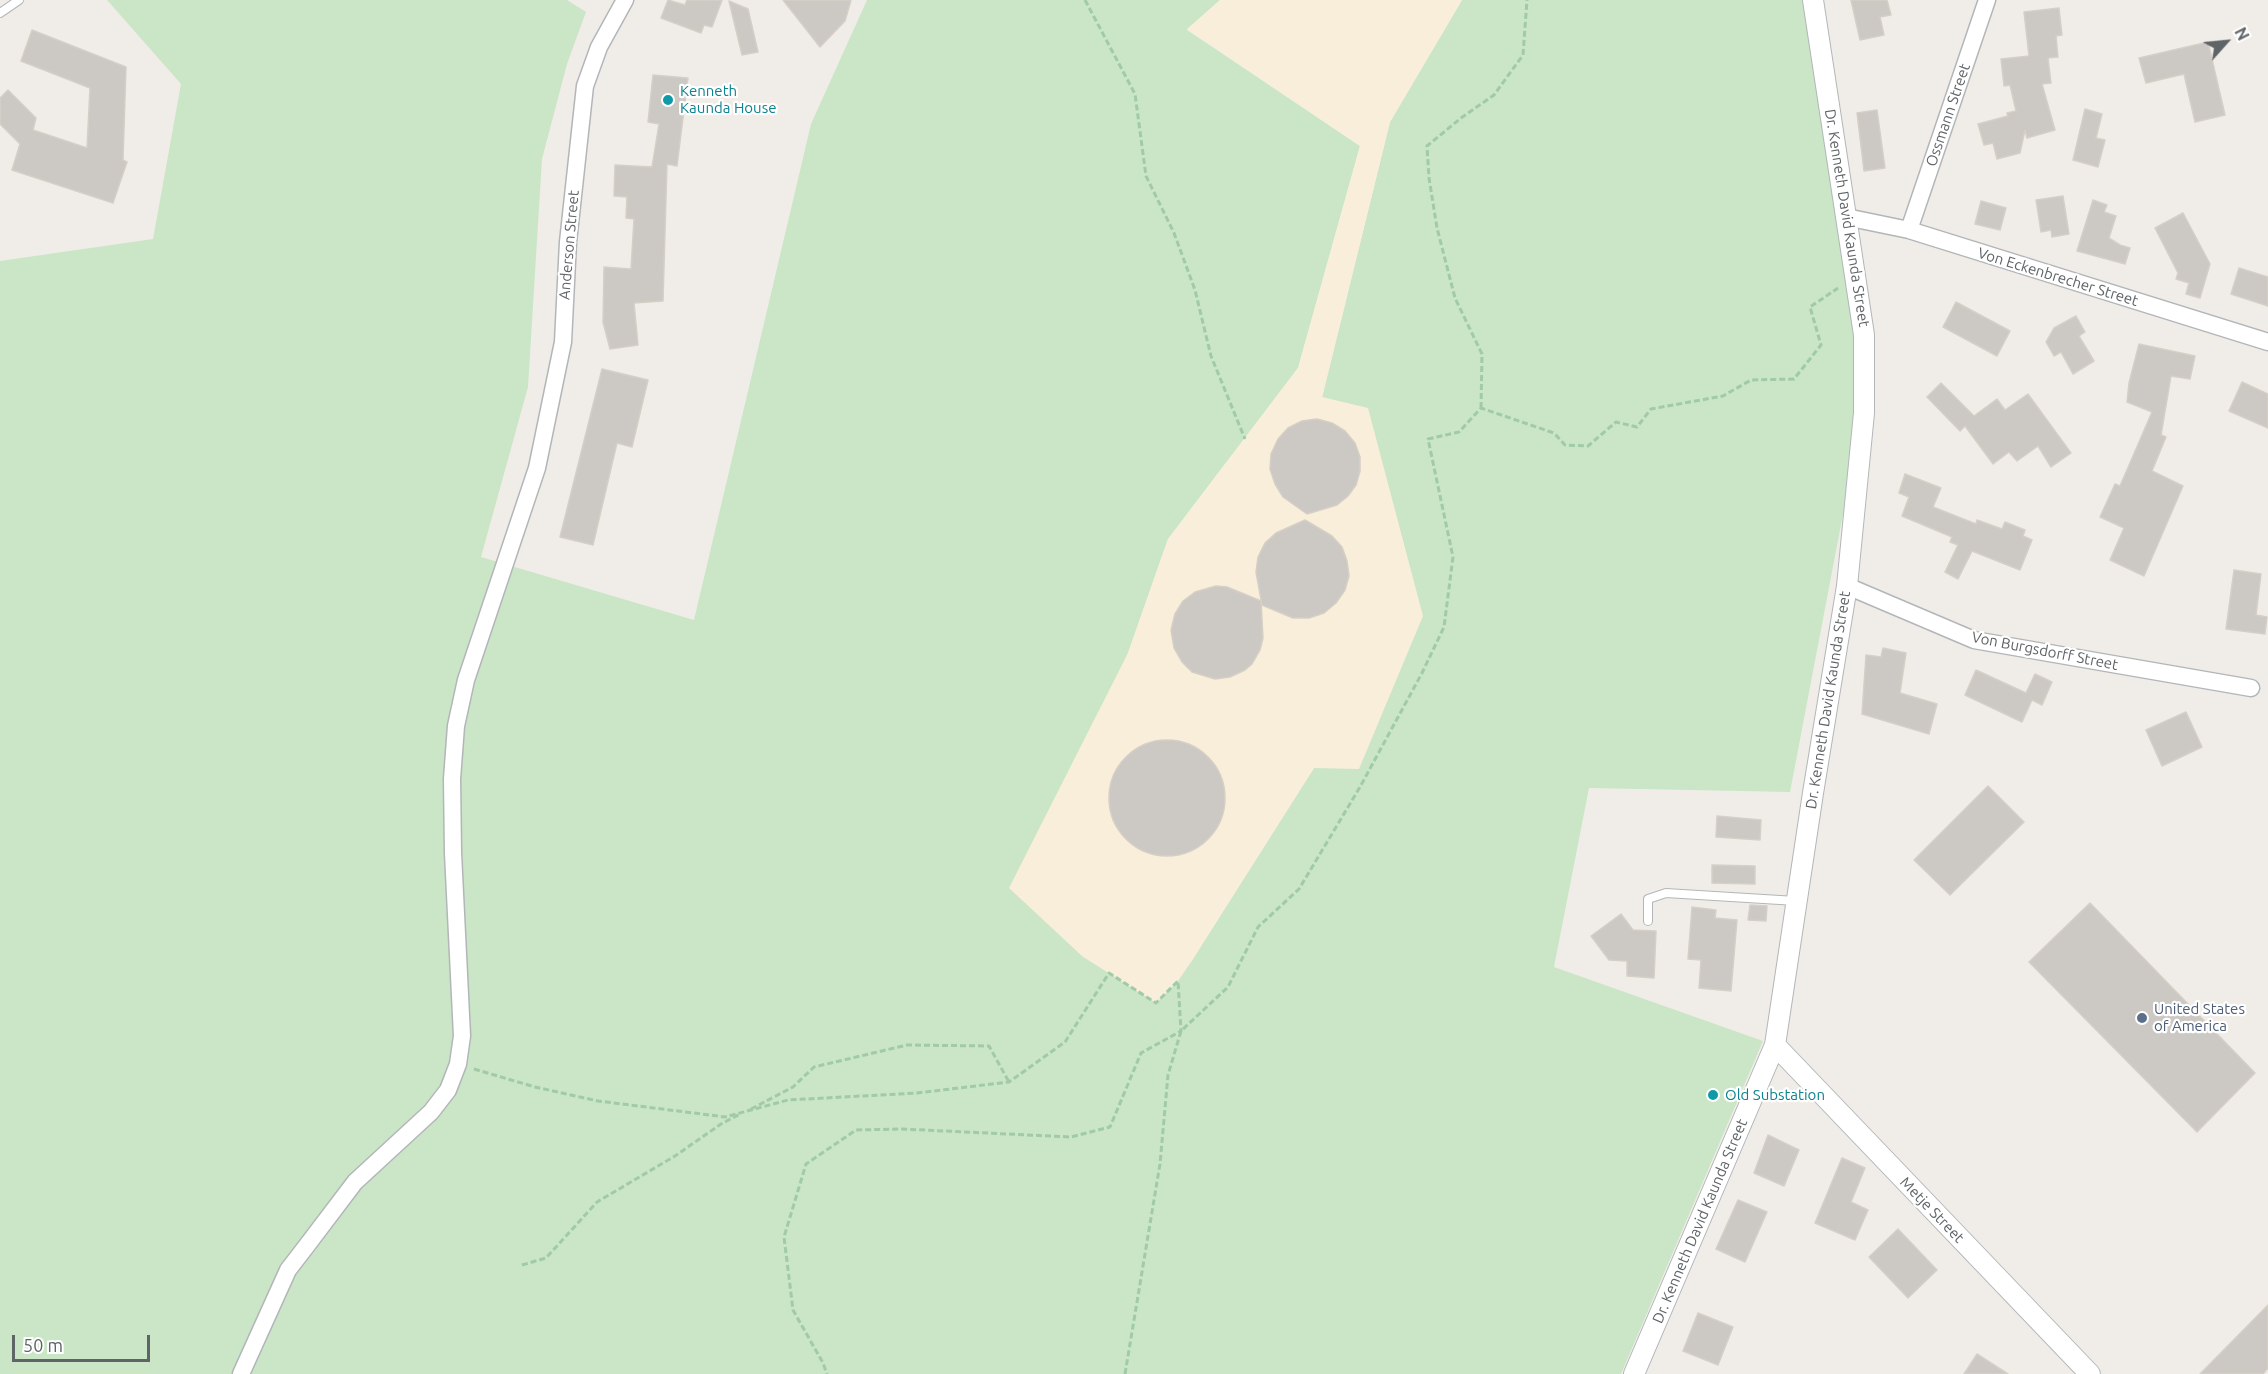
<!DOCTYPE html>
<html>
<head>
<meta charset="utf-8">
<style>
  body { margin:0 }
  #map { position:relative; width:2268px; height:1374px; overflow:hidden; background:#f0ede8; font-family:Ubuntu,sans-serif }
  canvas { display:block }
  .north { position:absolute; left:2196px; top:12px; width:60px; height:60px; -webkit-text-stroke:4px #fff; paint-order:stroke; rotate:63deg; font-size:16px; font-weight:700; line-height:24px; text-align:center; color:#5f6467 }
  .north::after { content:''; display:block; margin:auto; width:21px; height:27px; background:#5f6467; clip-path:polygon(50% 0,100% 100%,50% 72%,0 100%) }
  .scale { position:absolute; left:12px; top:1335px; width:138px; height:27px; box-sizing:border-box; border:3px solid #5f6467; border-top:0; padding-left:8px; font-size:18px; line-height:21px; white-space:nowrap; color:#5f6467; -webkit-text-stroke:4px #fff; paint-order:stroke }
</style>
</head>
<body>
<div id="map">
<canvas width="2268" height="1374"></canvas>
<div class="north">N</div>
<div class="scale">50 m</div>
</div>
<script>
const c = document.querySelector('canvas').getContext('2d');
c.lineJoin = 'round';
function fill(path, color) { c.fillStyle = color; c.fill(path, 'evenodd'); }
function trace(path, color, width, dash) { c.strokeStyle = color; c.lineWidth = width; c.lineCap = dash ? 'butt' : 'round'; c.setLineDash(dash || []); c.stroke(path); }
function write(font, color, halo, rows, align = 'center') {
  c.font = font + ' Ubuntu,sans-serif'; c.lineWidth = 4.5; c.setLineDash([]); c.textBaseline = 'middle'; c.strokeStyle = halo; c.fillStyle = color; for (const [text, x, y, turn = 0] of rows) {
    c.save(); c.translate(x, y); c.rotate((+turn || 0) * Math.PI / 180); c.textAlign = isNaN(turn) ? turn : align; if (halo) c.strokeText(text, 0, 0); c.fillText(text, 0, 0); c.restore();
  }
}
fill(new Path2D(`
  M107 0H567L586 12 567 64 542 159 528 387 481 557 694 620 811 124 867 0H1220L1187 30 1360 146 1298 368 1168 539 1128 653 1082 956 1109 973 1191 962 1314 768 1322 398 1390 122 1462 0H1813L1864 335 1856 446 1790 792 1589 788 1554 967 1763 1041 1621 1374H0V261L153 239 181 84Z`), '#cae6c6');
fill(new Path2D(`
  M1220 0H1462L1390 122 1322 397 1368 408 1423 616 1359 769 1314 768 1191 962 1178 981 1156 1003 1082 956 1009 888 1128 653 1168 539 1298 368 1360 146 1187 29Z`), '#f9eeda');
const building = new Path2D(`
  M668 0 685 5 687 0H722L712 27 704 25 701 33 661 18Z
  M783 0H851L845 21 820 47Z
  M1851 0H1887L1891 15 1880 17 1884 35 1860 40Z
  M729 1 748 9 758 52 742 55Z
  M2059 8 2062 35 2056 36 2058 57 2048 58 2051 83 2042 84 2055 130 2027 138 2025 130 2020 153 1997 159 1993 143 1984 145 1978 124 2008 116 2007 113 2016 111 2010 85 2004 86 2001 59 2029 56 2024 12Z
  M32 30 126 67 123 160 127 162 113 203 12 170 20 144 0 124V98L8 90 36 118 33 130 87 148 90 88 21 61Z
  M2208 42 2225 115 2195 122 2184 74 2146 83 2139 58Z
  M653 75 688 78 677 166 667 164 663 301 634 303 638 345 610 349 603 322 604 267 631 269 634 219 626 218 627 197 614 196 615 165 652 167 659 124 648 122Z
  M2085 109 2102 114 2096 138 2105 140 2098 167 2073 160Z
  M1877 110 1885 168 1864 171 1857 113Z
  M2063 196 2069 234 2052 237 2051 230 2041 232 2036 200Z
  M2093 200 2107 205 2104 212 2116 216 2109 238 2120 245 2130 248 2125 264 2077 251Z
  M1981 201 2006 208 2000 230 1975 224Z
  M2183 213 2210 264 2200 298 2186 294 2189 283 2176 279 2178 273 2155 228Z
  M2239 268 2268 277V306L2231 294Z
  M1956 302 2010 331 1997 356 1943 327Z
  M2076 316 2085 332 2079 336 2094 361 2073 374 2061 352 2054 356 2046 342 2054 328Z
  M2139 344 2195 356 2190 379 2171 376 2161 435 2166 437 2152 471 2183 486 2144 576 2110 560 2124 528 2100 517 2115 484 2120 486 2152 412 2127 402 2129 383Z
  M602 369 648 380 632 447 617 443 593 545 560 537Z
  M2242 382 2268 394V428L2229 411Z
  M1941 383 1974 416 1997 399 2005 410 2028 394 2071 453 2051 467 2038 446 2017 461 2009 452 1993 464 1965 426 1960 431 1927 397Z
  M1317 419 1332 423 1345 431 1355 443 1360 457V471L1356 485 1348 496 1337 505 1307 514 1283 497 1275 484 1270 469 1271 454 1278 439 1288 428 1302 421Z
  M1905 474 1941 488 1933 507 1976 524 1977 520 2002 529 2005 522 2025 530 2023 536 2032 540 2020 570 1972 551 1958 579 1945 572 1958 545 1950 542 1952 537 1902 516 1909 497 1899 493Z
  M1305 520 1332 536 1342 547 1347 561 1349 576 1345 590 1336 603 1324 613 1309 618H1293L1262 605 1256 572 1258 557 1265 543 1276 533Z
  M2234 570 2261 574 2256 615 2267 617 2265 634 2226 629Z
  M1216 586 1227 587 1261 601 1263 638 1260 650 1252 664 1245 670 1230 677 1215 679 1192 672 1182 662 1174 648 1171 630 1175 614 1183 601 1195 592Z
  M1883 648 1906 653 1900 693 1937 704 1929 734 1862 714 1866 655 1881 657Z
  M1976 670 2026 693 2035 674 2052 682 2042 705 2032 700 2022 722 1965 695Z
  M2186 712 2202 747 2162 766 2146 730Z
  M1109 798a58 58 0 1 1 116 0a58 58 0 1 1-116 0Z
  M1988 786 2024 822 1950 895 1914 860Z
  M1717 816 1761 820 1760 840 1716 837Z
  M1712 865 1755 866V884L1712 883Z
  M2090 903 2255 1073 2197 1132 2029 962Z
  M1750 905 1767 906 1766 921 1748 920Z
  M1692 907 1716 910 1715 918 1737 920 1731 991 1699 988 1701 960 1688 959Z
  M1621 914 1633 930 1656 931 1654 978 1627 976V961L1609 960 1591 936Z
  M1768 1135 1799 1150 1784 1186 1754 1173Z
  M1842 1158 1865 1168 1851 1202 1868 1210 1855 1240 1815 1223Z
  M1738 1200 1767 1212 1745 1262 1716 1249Z
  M1898 1229 1937 1270 1908 1298 1869 1257Z
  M2268 1305V1368L2263 1374H2200Z
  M1698 1313 1733 1327 1718 1365 1683 1351Z
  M1977 1354 2008 1374H1964Z`);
fill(building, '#ccc8c4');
trace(building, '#d5cfc6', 1.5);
const service = new Path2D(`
  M0 13 19 0
  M1648 921V899L1666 893 1796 901`);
const minor = new Path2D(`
  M1846 217 1909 230 2268 342
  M1909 230 1987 0
  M1847 586 1974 640 2251 688
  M241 1374 288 1270 308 1244 355 1182 431 1112 448 1090 458 1064 462 1036 453 853 452 779 456 726 466 680 537 468 563 342 568 242 585 86 599 47 625 0`);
const tertiary = new Path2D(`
  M1775 1045 2090 1374
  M1634 1374 1775 1045 1813 793 1847 586 1864 413V335L1813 0`);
trace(service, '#b3b6b9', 10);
trace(minor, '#b3b6b9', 19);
trace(tertiary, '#b3b6b9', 22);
trace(new Path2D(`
  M1085 0 1135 94 1146 176 1174 233 1195 290 1211 356 1245 439
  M1481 408 1482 354 1455 298 1437 228 1429 178 1427 146 1461 118 1494 95 1523 55 1527 0
  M474 1069 535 1087 598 1101 725 1117 788 1100 917 1093 1009 1082 1065 1042 1109 973 1156 1003 1178 981 1181 1031 1141 1053 1110 1127 1071 1137 902 1129 856 1130 806 1164 784 1237 793 1310 823 1363 827 1374
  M751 1109 793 1087 814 1067 907 1045 989 1046 1009 1082
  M522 1265 546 1258 597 1202 675 1156 721 1124 740 1114
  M1125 1374 1160 1164 1168 1075 1181 1031 1228 987 1258 927 1299 889 1360 787 1422 673 1444 627 1453 557 1428 439 1459 432 1481 408 1554 433 1565 445 1588 446 1616 422 1637 427 1651 409 1723 396 1751 380 1794 379 1821 345 1810 307 1838 288`), '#a1caa7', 3, [6, 3]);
trace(service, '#fff', 8);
trace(minor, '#fff', 16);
trace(tertiary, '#fff', 20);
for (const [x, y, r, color] of [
  [668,100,6,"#0f9aa8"],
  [2142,1018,6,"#5c6f8a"],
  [1713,1095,6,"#0f9aa8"]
]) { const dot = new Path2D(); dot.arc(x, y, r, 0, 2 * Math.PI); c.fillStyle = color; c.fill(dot); trace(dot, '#fff', 2); }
write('15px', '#0d838f', '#fff', [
  ["Kenneth",680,91],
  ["Kaunda House",680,108],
  ["Old Substation",1725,1095]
], 'left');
write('15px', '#5f6467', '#fff', [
  ["Ossmann Street",1948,115,-71],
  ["Dr. Kenneth David Kaunda Street",1847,218,81],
  ["Anderson Street",569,245,-85],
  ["Von Eckenbrecher Street",2058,277,17],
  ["Von Burgsdorff Street",2045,651,11],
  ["Dr. Kenneth David Kaunda Street",1828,700,-81],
  ["Metje Street",1932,1210,46],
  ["Dr. Kenneth David Kaunda Street",1700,1221,-67]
]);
write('15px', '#4e5e75', '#fff', [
  ["United States",2154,1009],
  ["of America",2154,1026]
], 'left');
</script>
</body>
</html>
